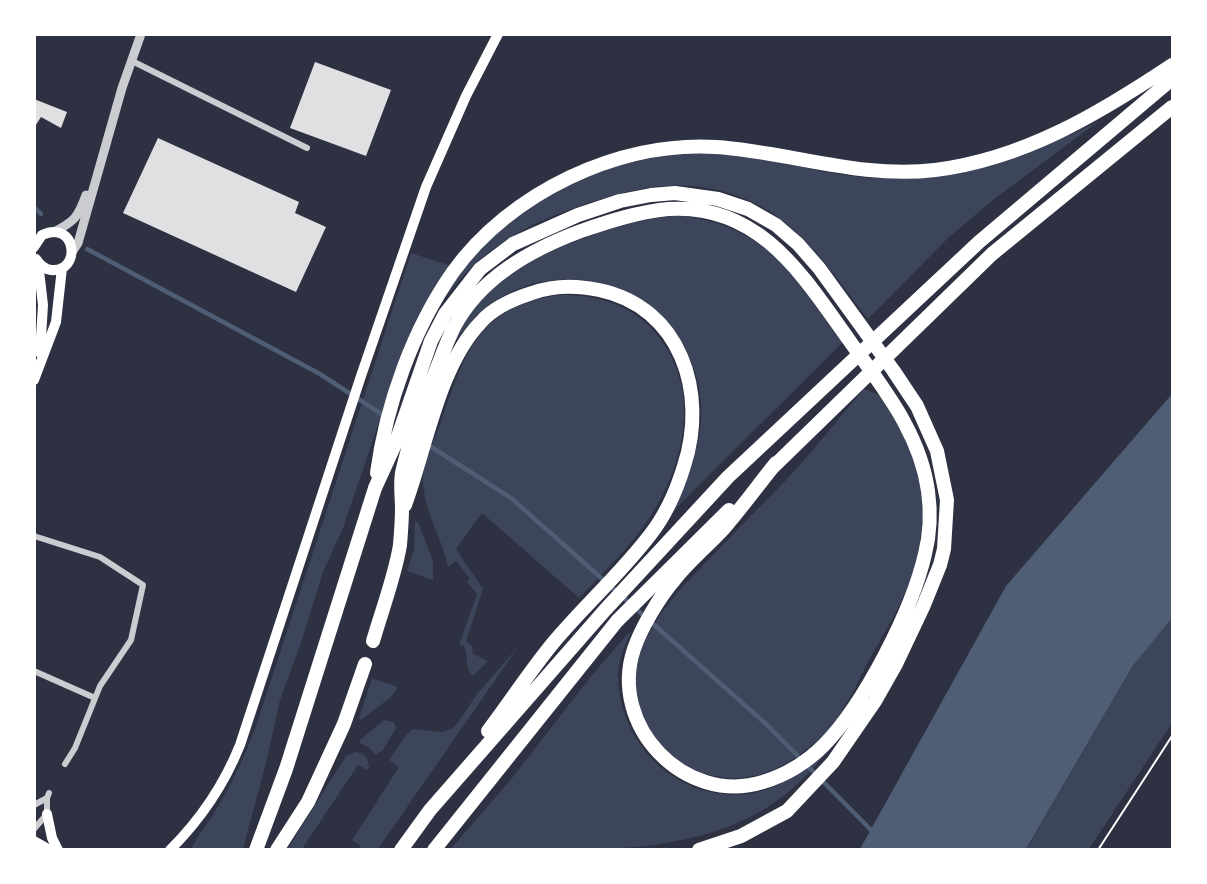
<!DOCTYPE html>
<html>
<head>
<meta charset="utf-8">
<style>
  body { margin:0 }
  #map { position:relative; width:1207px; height:884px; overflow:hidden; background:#2d3142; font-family:"DM Sans",sans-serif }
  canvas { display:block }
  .frame { position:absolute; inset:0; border:36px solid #fff; pointer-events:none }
</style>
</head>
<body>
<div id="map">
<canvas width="1207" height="884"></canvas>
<div class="frame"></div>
</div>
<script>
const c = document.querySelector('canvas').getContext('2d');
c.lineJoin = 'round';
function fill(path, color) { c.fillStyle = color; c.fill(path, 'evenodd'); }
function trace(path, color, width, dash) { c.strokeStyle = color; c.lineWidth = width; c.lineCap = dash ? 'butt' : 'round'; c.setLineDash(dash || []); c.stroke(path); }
fill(new Path2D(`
  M1099 121 993 200 948 238 868 319C837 280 808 232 762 207 699 173 641 184 577 207 545 218 514 232 488 253 471 266 457 282 444 299 455 276 473 257 491 239 561 173 651 145 745 156 793 162 841 180 889 178 908 177 928 169 946 165 982 157 1018 152 1053 141 1068 137 1084 128 1099 121Z
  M675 216C764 221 794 277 842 343L671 513C686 478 704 443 701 403 694 303 584 247 498 299 475 313 460 333 447 356 471 290 527 258 590 236 618 226 645 218 675 216Z
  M411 253 451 266 388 396 343 528 323 572 301 643 280 700 266 763 243 849 191 850C197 835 208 824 216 810 232 784 244 757 255 729Z
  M561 295C599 295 634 305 658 336 706 396 681 479 638 534 620 557 599 577 579 598L482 513 456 549 483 589 466 641 472 646 473 654 488 661 473 676C464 669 469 656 464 646L459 645 477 594 467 582 470 579 456 561 448 567C442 538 425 513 423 483 422 463 434 441 441 422 464 354 480 303 561 295Z
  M864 389C869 391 878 393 882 398 890 406 895 419 900 429 925 471 928 527 913 573 902 604 885 632 869 660 858 681 848 704 834 723 828 733 817 741 808 748 775 775 741 786 699 772 678 764 656 744 646 725 610 655 674 595 719 549 741 526 764 502 787 479 814 450 838 419 864 389Z
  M415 522H418L433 561V580L407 571 414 549Z
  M1172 618V723L1089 849 1026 850 1132 667Z
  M632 629C626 644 618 660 618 677 620 750 686 808 758 792 784 786 813 763 832 746 811 773 785 799 754 815 671 860 542 850 450 850L512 778 592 675Z
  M518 647 378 849H359L361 846 352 840 399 767 389 760 403 739 412 729 441 732 451 729 457 724 477 694Z
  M372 678 398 687 391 697 361 720 359 718Z
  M384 720 394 722 396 728 383 750 376 755 368 747 360 743V740Z
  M355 752C365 753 368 758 369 768L367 770 358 765 302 849 287 850 346 756Z`), '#3c4559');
fill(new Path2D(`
  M1172 394V618L1132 667 1026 849H860L1006 586Z`), '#4f5d75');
trace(new Path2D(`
  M34 207 41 214
  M87 249 320 374 386 417
  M425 443 511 498 765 723 875 834`), '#4f5d75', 4.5);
fill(new Path2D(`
  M315 62 391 90 366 156 290 128Z
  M34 99 67 112 61 128 41 117 34 128Z
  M158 138 299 202 295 213 326 227 296 292 123 213Z`), '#e0e0e3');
trace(new Path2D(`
  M1098 850 1172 736`), '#fff', 2);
trace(new Path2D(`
  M132 61 307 148
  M34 536 100 557 143 585 131 640 100 686 75 748 65 764
  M34 671 95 698
  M34 805 47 798
  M34 829 47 814V798L49 793`), '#caccd0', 6);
trace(new Path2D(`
  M54 232C75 221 78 217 86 195
  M72 252 78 243 122 88 141 34`), '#caccd0', 9);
trace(new Path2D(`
  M34 247 42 235C77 219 82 273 51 270 44 269 40 265 36 259
  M34 259 38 262 43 305 40 353
  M34 380 56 322 62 268
  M47 814 52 838 58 850
  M34 841 50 850
  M170 850C201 819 224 785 240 745L361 376 426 187 466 96 498 34`), '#fff', 10);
trace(new Path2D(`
  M771 469 992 254 1172 107
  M377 473C386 405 413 329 453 272 510 193 618 141 716 147 790 152 860 179 935 170 1024 159 1100 113 1172 65
  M405 505C426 448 439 365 481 322 494 307 513 299 532 293 554 285 576 285 599 290 681 307 708 393 684 466 677 489 665 516 650 535 621 573 584 606 553 643 530 671 510 702 488 731
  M373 641C382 610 395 576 400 545 401 533 402 521 402 509 402 497 400 484 402 473 409 441 421 408 433 378 440 361 446 343 454 327 480 278 530 250 581 231 610 221 638 212 668 209 760 203 803 276 849 340 882 387 920 432 928 491 931 512 930 534 925 554 912 611 864 704 824 745 807 762 786 775 763 782 685 806 608 726 634 649 641 628 660 596 675 579 690 560 709 545 725 527 743 506 759 484 776 463
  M256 850 286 769 375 488 396 442 431 341 445 314 480 269 513 244 578 215 620 201 651 195 675 193 718 199 748 209 776 225 798 244 819 268 893 370 917 406 937 451 947 500 944 549 940 565 923 607 896 664 875 701 833 762 787 811 741 836 699 850
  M277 850 308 802 344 724 365 664
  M401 850 430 810 605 610 728 477 979 242 1172 79
  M434 850 617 621 729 510`), '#fff', 14);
</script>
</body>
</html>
